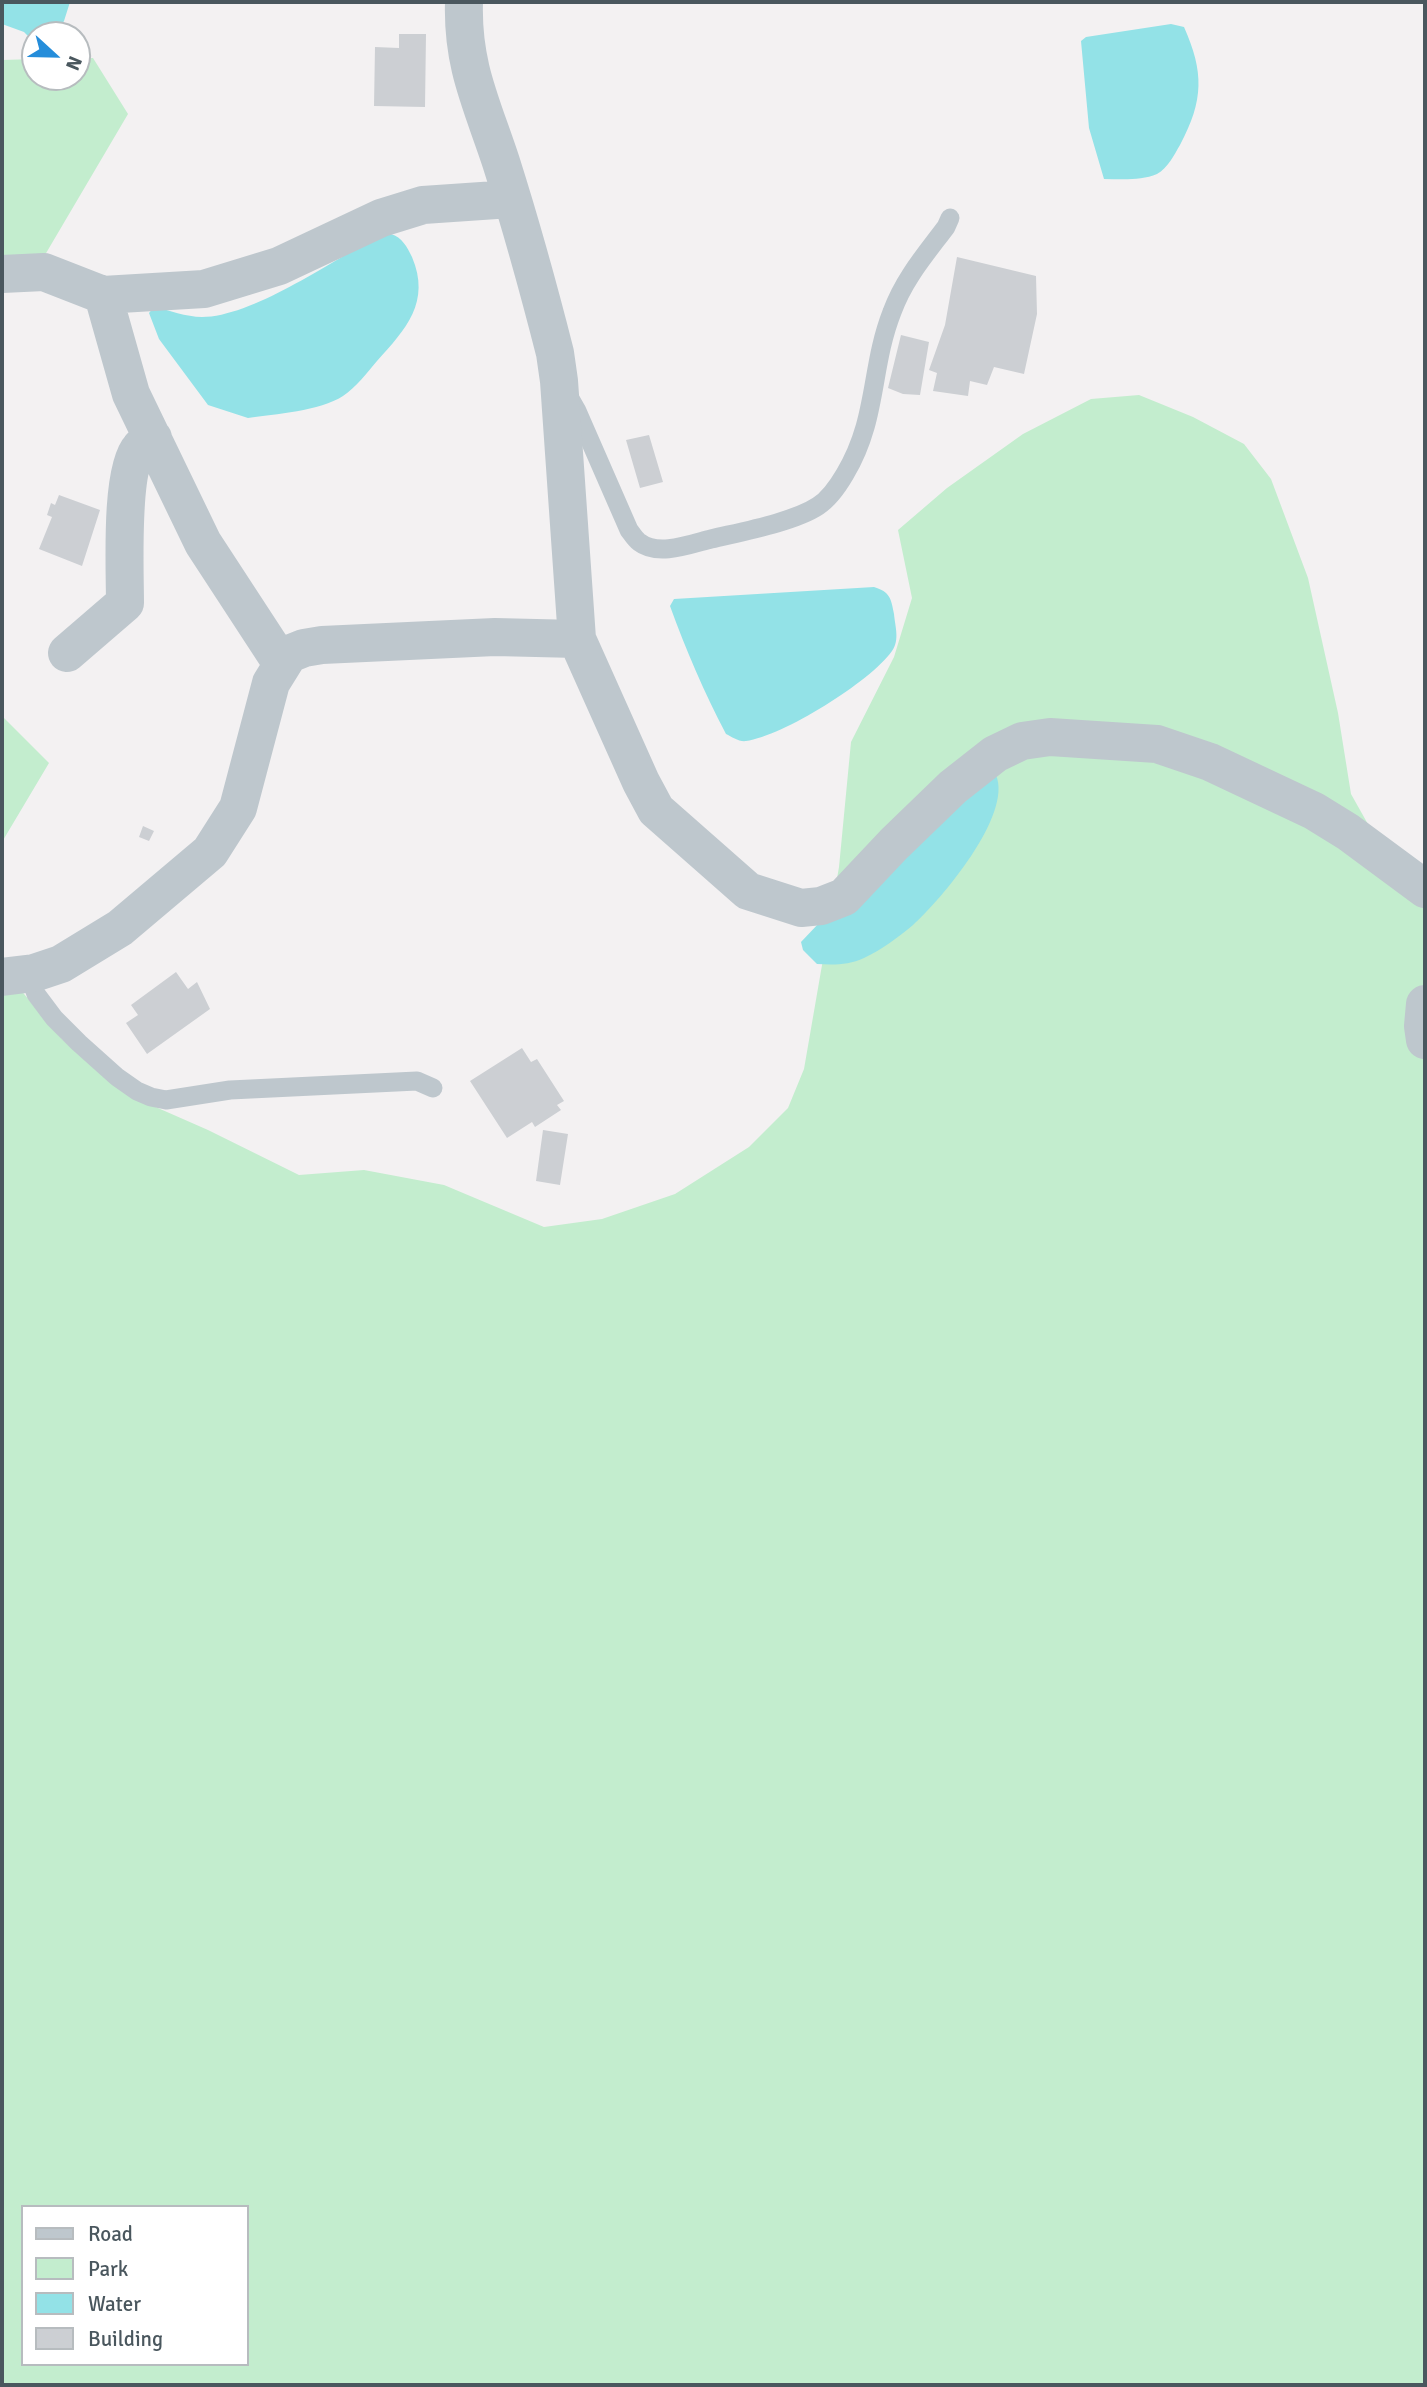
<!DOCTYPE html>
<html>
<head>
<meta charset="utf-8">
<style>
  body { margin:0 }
  #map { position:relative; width:1427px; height:2387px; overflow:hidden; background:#f3f1f2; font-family:Signika,sans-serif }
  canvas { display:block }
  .frame { position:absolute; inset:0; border:4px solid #4a575e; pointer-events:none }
  .legend { position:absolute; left:21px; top:2205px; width:228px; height:161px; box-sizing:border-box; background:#fff; border:2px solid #b7bcbf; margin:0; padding:9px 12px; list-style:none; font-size:21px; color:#4a575e }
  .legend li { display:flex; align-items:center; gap:14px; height:35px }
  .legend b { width:35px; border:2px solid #b7bcbf }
  .north { position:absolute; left:21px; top:21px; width:70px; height:70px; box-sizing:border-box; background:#fff; border:2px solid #b7bcbf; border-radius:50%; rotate:112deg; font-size:19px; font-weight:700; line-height:28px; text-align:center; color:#4a575e }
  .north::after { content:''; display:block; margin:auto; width:24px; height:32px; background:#258dda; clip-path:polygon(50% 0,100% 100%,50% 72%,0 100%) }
</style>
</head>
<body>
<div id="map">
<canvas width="1427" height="2387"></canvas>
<div class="frame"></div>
<ul class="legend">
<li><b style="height:9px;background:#bec7cd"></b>Road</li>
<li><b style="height:19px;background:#c3edce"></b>Park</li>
<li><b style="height:19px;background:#93e2e7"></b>Water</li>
<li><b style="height:19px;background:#cccfd3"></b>Building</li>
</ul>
<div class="north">N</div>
</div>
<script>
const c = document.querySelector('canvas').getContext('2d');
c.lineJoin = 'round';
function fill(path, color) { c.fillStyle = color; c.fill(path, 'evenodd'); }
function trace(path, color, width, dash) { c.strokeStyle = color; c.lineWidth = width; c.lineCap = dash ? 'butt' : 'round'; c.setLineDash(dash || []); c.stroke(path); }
fill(new Path2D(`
  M77 58H93L128 114 42 260 2 258V60L35 59V77H77Z
  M1139 395 1193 417 1244 444 1271 479 1308 578 1338 713 1351 794 1396 874 1425 903V2385H2V988H19L62 1039 126 1094 208 1130 299 1175 364 1170 444 1185 544 1227 602 1219 675 1194 749 1147 788 1108 804 1069 839 867 851 742 894 657 912 598 898 530 947 488 1023 434 1091 399ZM23 2207H247V2364H23Z
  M2 716 49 763 2 842Z`), '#c3edce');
fill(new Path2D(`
  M2 2H70L64 21 56 34 35 35V43L24 32 2 24Z
  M1171 24 1184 27C1204 72 1204 100 1180 145 1174 155 1168 168 1157 174 1141 181 1121 179 1104 179L1089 128 1081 41 1086 37Z
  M391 234C402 237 407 247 412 257 431 302 406 329 377 361 367 373 356 387 343 396 320 411 275 414 248 418L208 405 159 339 149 313 154 307C169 310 186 317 202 317 251 317 329 263 373 239Z
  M874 587C890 592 891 598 894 614 895 626 900 640 892 651 870 682 783 736 746 741 739 742 732 737 726 734 704 692 686 650 670 606L674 599Z
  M996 775C1013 815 941 900 913 925 899 937 881 950 864 958 849 965 834 965 817 964L803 950 801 942 820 922Z`), '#93e2e7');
fill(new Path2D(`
  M399 34H426L425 107 374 106 375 47 399 48Z
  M957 257 1036 276 1037 314 1024 374 994 367 987 385 970 381 968 396 933 391 937 373 929 370 945 325Z
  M901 335 929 342 920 395 903 394 888 388Z
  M649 435 663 482 640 488 626 440Z
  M59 495 100 510 82 566 39 549 52 517 47 515 51 503 55 505Z
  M143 826 154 831 149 841 139 837Z
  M176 972 188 989 197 982 210 1009 147 1054 126 1023 138 1015 131 1005Z
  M522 1048 531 1062 537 1059 564 1101 557 1105 561 1110 535 1127 532 1122 507 1138 470 1081Z
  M543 1130 568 1134 560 1185 536 1181Z`), '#cccfd3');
trace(new Path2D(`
  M569 397 577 411 629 530C632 534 635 539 639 542 658 557 691 544 711 539 740 532 794 522 818 506 829 499 838 486 845 474 878 419 870 368 892 312 904 279 925 255 946 227L950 218
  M29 974 36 994 54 1018 79 1043 117 1077 137 1091 151 1097 166 1100 230 1090 417 1081 433 1088`), '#bec7cd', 19);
trace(new Path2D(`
  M464 2C462 66 482 104 501 162 521 225 539 290 555 353L559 381 577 639 641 782 656 810 748 891 801 908 821 906 844 897 894 844 953 787 995 754 1022 741 1050 737 1157 744 1210 762 1314 811 1348 832 1425 889
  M2 274 44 272 103 295 204 289 279 266 381 218 423 205 511 199
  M103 295 131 394 203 543 282 664
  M67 653 125 603C125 572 120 469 140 448 143 444 149 441 153 438
  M2 977 34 973 61 964 120 928 210 852 238 808 271 683 289 654 304 648 322 645 495 637 577 639
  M1425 1004 1423 1026 1425 1040`), '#bec7cd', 38);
</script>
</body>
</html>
